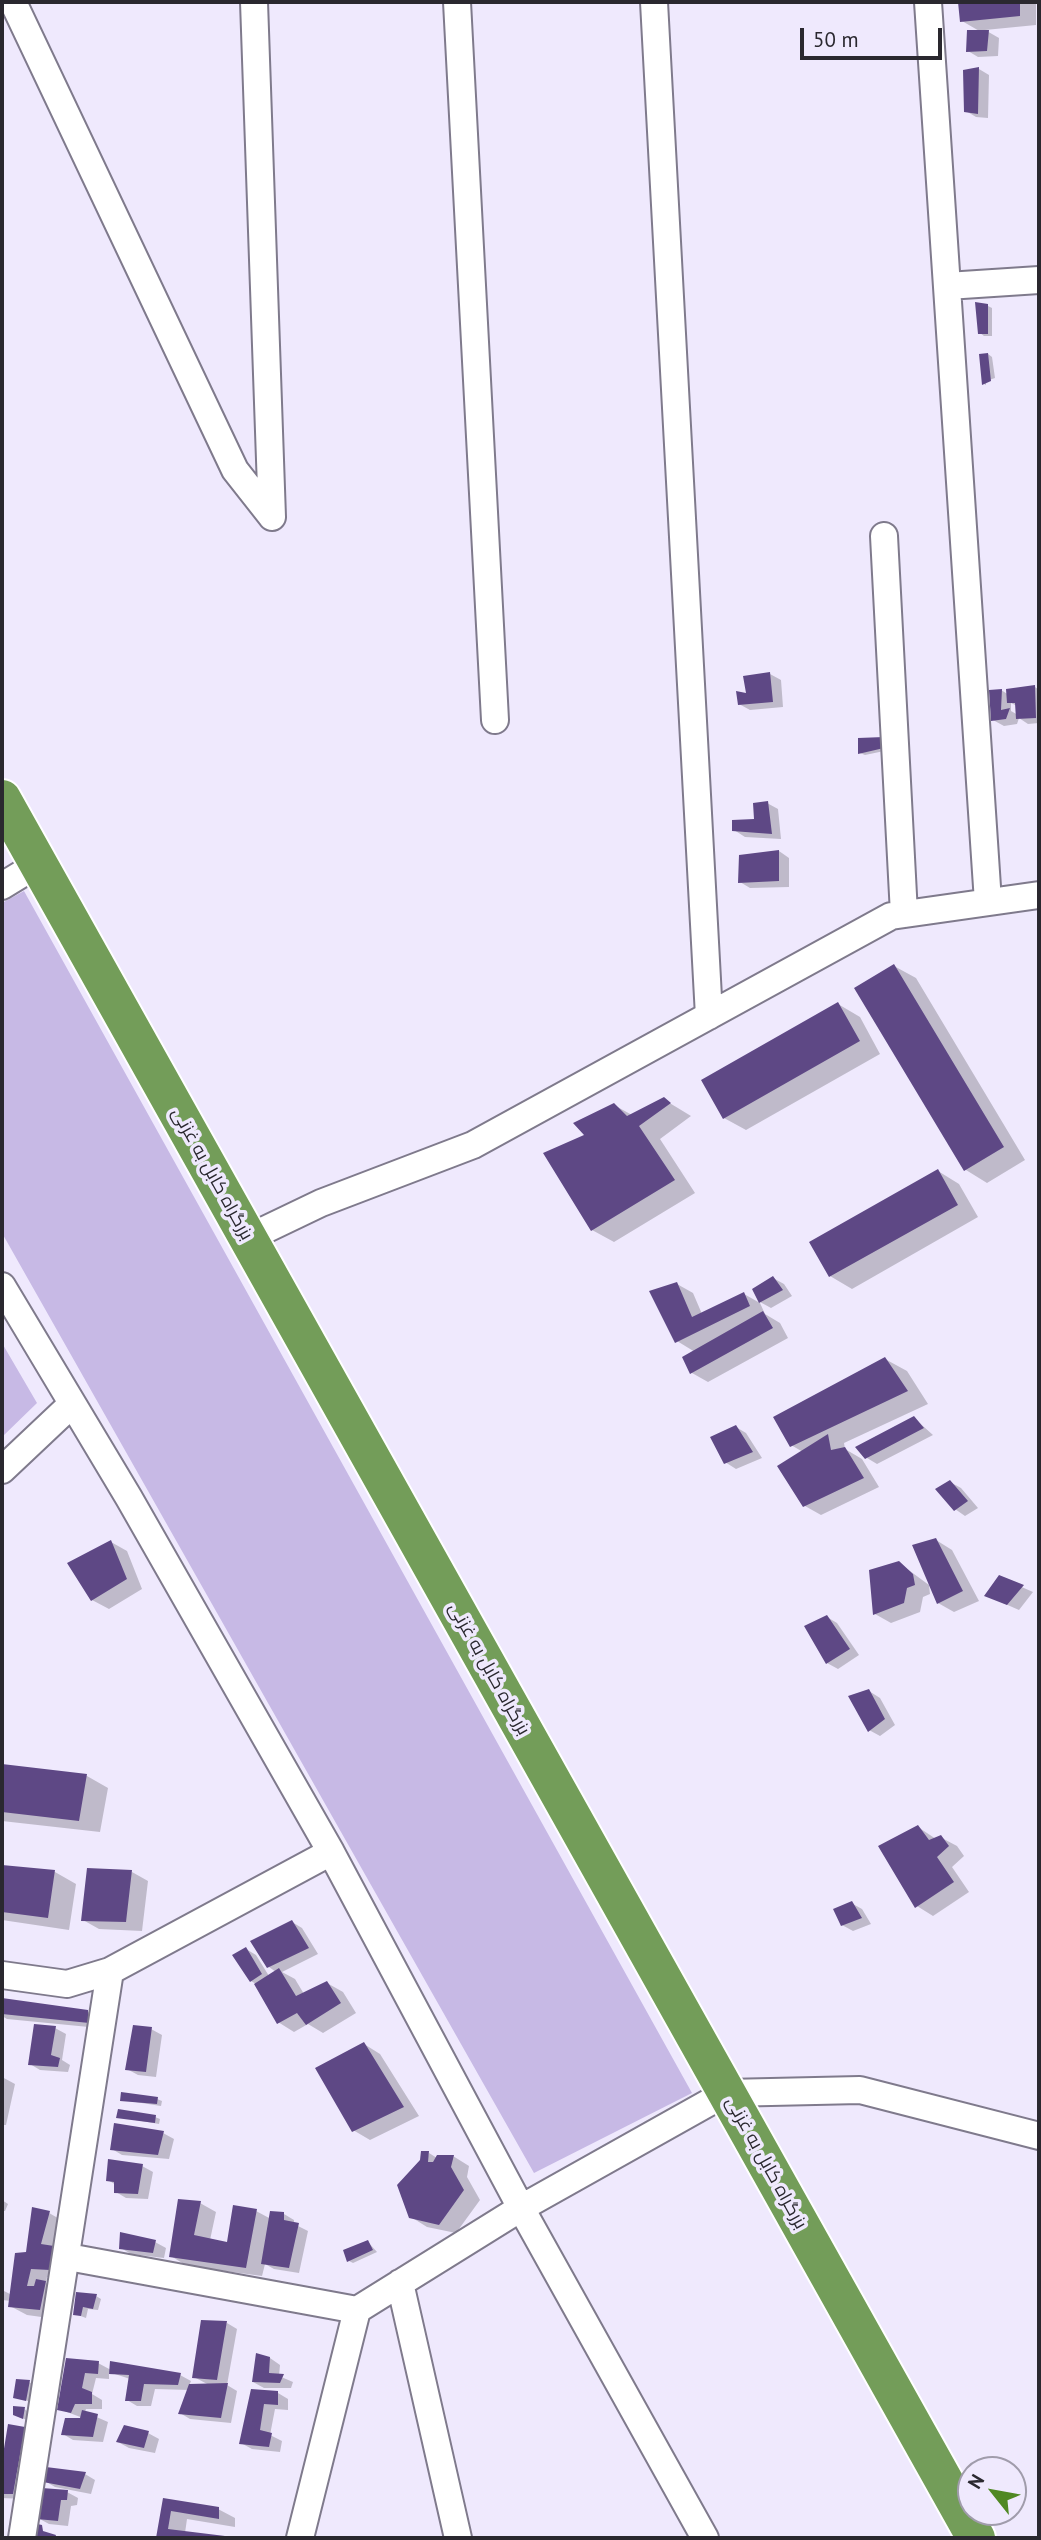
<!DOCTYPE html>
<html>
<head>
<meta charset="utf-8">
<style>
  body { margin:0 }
  #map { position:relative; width:1041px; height:2540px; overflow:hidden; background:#efe9fd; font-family:"PT Sans",sans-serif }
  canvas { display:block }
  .frame { position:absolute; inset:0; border:4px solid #2a282f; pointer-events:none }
  .north { position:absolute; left:957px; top:2456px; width:70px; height:70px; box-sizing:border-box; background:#efe9fd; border:2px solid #a09cab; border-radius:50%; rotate:301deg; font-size:19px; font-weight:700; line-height:28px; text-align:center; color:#2a282f }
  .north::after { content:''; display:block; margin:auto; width:24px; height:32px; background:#508823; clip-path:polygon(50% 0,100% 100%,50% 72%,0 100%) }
  .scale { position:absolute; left:800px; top:28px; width:142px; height:32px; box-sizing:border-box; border:4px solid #2a282f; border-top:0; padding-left:9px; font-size:21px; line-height:24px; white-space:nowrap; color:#2a282f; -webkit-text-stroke:5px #efe9fd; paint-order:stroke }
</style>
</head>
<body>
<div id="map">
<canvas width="1041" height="2540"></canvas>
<div class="frame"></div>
<div class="north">N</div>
<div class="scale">50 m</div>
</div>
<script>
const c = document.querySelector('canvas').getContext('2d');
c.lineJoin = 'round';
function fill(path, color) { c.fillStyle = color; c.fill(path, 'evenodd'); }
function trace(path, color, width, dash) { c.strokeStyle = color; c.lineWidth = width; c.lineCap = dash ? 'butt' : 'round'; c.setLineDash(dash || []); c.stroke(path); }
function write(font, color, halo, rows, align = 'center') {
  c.font = font + ' "PT Sans",Cairo,sans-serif'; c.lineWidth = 7; c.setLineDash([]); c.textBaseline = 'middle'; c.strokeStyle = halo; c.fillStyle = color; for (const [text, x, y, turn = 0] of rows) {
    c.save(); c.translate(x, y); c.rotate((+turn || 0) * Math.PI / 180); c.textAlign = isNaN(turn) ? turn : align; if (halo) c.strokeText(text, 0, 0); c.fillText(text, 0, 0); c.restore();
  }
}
fill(new Path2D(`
  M24 891 692 2093 534 2173 2 1233V903Z
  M2 1343 37 1403 2 1437Z`), '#c7b9e5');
fill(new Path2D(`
  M960 2H1036V25L985 30 999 38 998 56 978 57 968 51 981 32 962 21Z
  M979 69 989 75 988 118 976 117 966 111 965 72Z
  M988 306 992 308V336H984L980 333Z
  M988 354 992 357 995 378 986 381V385L984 384Z
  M770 674 781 680 783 707 750 710 739 704Z
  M1035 687 1039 690V723L1028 724 1019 718 1017 724 1004 726 993 720 1001 690 1009 695ZM1011 703 1017 706 1018 715 1011 711Z
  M859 739 889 750 865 755 860 753Z
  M767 803 778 809 781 839 745 837 734 830 756 821Z
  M779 851 789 858V887L750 888 740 882Z
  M894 966 916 978 1025 1160 987 1183 966 1170 857 989Z
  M838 1004 860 1017 880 1054 746 1130 724 1118Z
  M663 1099 691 1116 660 1139 695 1193 614 1242 592 1230 587 1135 614 1105 632 1115Z
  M938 1171 959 1184 978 1217 852 1289 830 1276Z
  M773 1278 784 1284 792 1296 771 1308 760 1302Z
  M677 1284 693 1293 702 1314 744 1294 760 1303 765 1314 780 1323 788 1338 708 1382 692 1373 695 1352 677 1341Z
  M885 1359 907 1371 928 1404 844 1443 845 1449 862 1459 879 1487 821 1515 805 1506 803 1452 791 1445Z
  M914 1418 933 1435 877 1464 867 1458Z
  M736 1427 746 1433 762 1458 736 1469 725 1462Z
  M950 1482 961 1488 978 1508 965 1516 955 1509Z
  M936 1540 952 1550 979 1601 954 1612 938 1603Z
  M111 1542 127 1551 142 1589 109 1609 92 1600Z
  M899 1563 929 1585 930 1594 923 1597 920 1612 891 1623 875 1614Z
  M999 1577 1033 1592 1019 1610 987 1596Z
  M827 1617 837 1623 859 1655 838 1669 827 1663Z
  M869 1691 880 1698 895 1725 880 1736 869 1730Z
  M2 1766 87 1776 108 1788 100 1832 2 1821Z
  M918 1827 936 1839 940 1837 957 1846 964 1856 952 1867 969 1892 933 1916 917 1906Z
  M2 1867 55 1872 76 1884 69 1930 2 1920Z
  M132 1872 148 1881 142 1931 99 1929 83 1920Z
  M851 1903 862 1909 871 1924 853 1931 842 1925Z
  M292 1922 302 1928 318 1954 282 1972 295 1979 304 1994 327 1983 343 1992 356 2013 323 2033 308 2024 294 2032 278 2022 256 1984 251 1981 246 1949 256 1955 269 1976 276 1972 269 1967Z
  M2 1999 88 2012 98 2018 99 2028 7 2019 2 2016Z
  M55 2028 66 2034 62 2060 70 2065 68 2072 40 2070 30 2064Z
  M151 2029 162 2035 156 2077 138 2075 127 2069Z
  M364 2044 380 2054 419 2116 370 2140 353 2130Z
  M2 2077 15 2084 6 2125H2Z
  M157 2099 162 2101 161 2106 122 2100Z
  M118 2117H155L160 2119 159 2124Z
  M163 2133 174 2139 169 2159 122 2155 112 2149Z
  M429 2153 437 2158 453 2156 469 2166 467 2177 480 2200 456 2233 427 2227 411 2217Z
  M142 2166 153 2172 148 2199 126 2198 116 2192V2185L108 2180Z
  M2 2200 8 2204 5 2211H2Z
  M200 2203 216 2212 210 2240 229 2244 256 2211 271 2219 284 2214 294 2220V2224L308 2231 299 2273 274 2269 265 2264 262 2276 187 2266 171 2256Z
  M49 2213 65 2222 66 2278 47 2277 46 2283 61 2292 56 2319 27 2315 10 2306 11 2301 2 2300V2290L12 2295Z
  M155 2242 166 2248 164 2258 131 2254 121 2248Z
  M368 2242 377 2252 353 2263 349 2261Z
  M96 2296 101 2299 98 2310 88 2309 86 2318 75 2314Z
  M227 2323 237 2329 227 2385 237 2391 231 2423 190 2419 180 2413 189 2390 155 2389 151 2406H137L127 2400 130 2379 109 2372V2379L96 2378 92 2394 102 2400V2409H86L85 2412 108 2422 103 2442 73 2440 63 2434 83 2418 59 2409 67 2360 98 2363 111 2370 180 2375 191 2381 189 2386 209 2385 194 2377Z
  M270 2358 280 2365 279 2376 293 2382 291 2388H264L253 2382Z
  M29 2382 34 2385 31 2402 15 2397Z
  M253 2390 278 2393 288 2399V2410L275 2409 270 2435 282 2441 280 2452 252 2449 241 2443Z
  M24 2409 29 2412 27 2420 19 2417Z
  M9 2426 35 2435 23 2499 2 2498V2473Z
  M148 2433 159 2439 155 2453 129 2448 118 2442Z
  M85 2474 95 2480 91 2494 55 2487 45 2481Z
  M67 2492 78 2498 77 2505 71 2506 68 2526 49 2524 38 2518Z
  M164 2500 218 2509 235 2518V2527L187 2519 185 2533 225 2538H158Z`), '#0003');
fill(new Path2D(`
  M958 2H1020V16L960 22Z
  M967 30H989L987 51 966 52Z
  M979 67 978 114 964 112 963 70Z
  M975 302 988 304V334H978Z
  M988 353 991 381 982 385 979 354Z
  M770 672 773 702 738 705 736 691 746 693 743 676Z
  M1035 685 1036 718 1016 719 1015 703H1007L1006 689Z
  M1002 689 1001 710 1010 708 1006 719 991 721 989 690Z
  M884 737V748L858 754V738Z
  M768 801 772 834 732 831V820L754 819 753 803Z
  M779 850V881L738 883 739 855Z
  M894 964 1004 1147 964 1171 854 988Z
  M838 1002 860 1041 723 1119 701 1080Z
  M664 1097 671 1103 639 1126 675 1180 591 1231 543 1153 584 1135 573 1123 614 1103 627 1116Z
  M938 1169 958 1205 829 1277 809 1242Z
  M773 1276 783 1290 759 1303 752 1289Z
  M677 1282 692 1317 744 1292 750 1306 675 1343 649 1291Z
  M763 1311 773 1328 690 1374 682 1357Z
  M885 1357 908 1391 790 1447 773 1417Z
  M914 1416 924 1428 865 1459 855 1447Z
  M736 1425 753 1452 724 1464 710 1437Z
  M828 1434 831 1450 845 1447 864 1478 803 1507 777 1466Z
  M950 1480 968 1501 954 1511 935 1489Z
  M936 1538 963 1591 937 1604 912 1545Z
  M111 1540 127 1579 91 1601 67 1563Z
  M899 1561 913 1574 915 1585 907 1588 904 1603 873 1615 869 1570Z
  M999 1575 1024 1585 1007 1605 984 1596Z
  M827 1615 850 1649 826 1664 804 1626Z
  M869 1689 885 1719 868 1732 848 1696Z
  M2 1764 87 1774 79 1821 2 1812Z
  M918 1825 929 1840 941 1835 949 1846 937 1857 954 1882 915 1908 878 1846Z
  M2 1865 55 1870 48 1918 2 1912Z
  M87 1868 132 1870 126 1922 81 1921Z
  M852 1901 862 1918 841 1926 833 1909Z
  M292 1920 309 1948 267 1968 250 1941Z
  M246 1947 262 1974 250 1982 232 1955Z
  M279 1968 296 1996 327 1981 341 2003 306 2025 297 2013 277 2024 254 1984Z
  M2 1998 88 2010 89 2023 2 2014Z
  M34 2024 56 2026 51 2055 60 2058 58 2067 28 2065Z
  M133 2025 152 2027 146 2072 125 2070Z
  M364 2042 404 2107 352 2132 315 2068Z
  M121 2092 158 2097 157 2104 120 2101Z
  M118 2109 156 2115 155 2123 116 2118Z
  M114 2123 164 2131 158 2155 110 2150Z
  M421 2151H429L428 2162H433L437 2155H454L451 2167 464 2190 439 2225 409 2218 397 2185 420 2160Z
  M108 2159 143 2164 138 2194 114 2193V2182L106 2181Z
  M178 2199 201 2201 194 2235 227 2242 233 2205 257 2209 246 2268 169 2257Z
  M32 2207 50 2211 41 2244 54 2246 50 2270 31 2269 27 2286H34L36 2279 46 2281 40 2310 8 2307 15 2253 26 2252Z
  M270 2211 284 2212V2220L299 2223 289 2268 261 2264Z
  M120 2232 156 2240 153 2253 119 2249Z
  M368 2240 373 2250 347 2262 343 2250Z
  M76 2292 97 2294 93 2309 83 2307 81 2316 73 2315Z
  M201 2320 227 2321 217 2380 192 2378Z
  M256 2353 270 2357 269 2373 284 2374 280 2383 252 2382Z
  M66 2358 99 2361 98 2374 85 2373 82 2388 92 2392V2404H75L71 2413 57 2410Z
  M110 2361 181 2373 178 2385 144 2384 141 2401H125L129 2375 109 2374Z
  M16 2379 30 2380 26 2401 13 2398Z
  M228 2383 221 2418 178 2414 189 2384Z
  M251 2389 278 2391V2405L264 2404 260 2430 272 2433 269 2447 239 2444Z
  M13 2406 25 2407 23 2419 13 2415Z
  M82 2410 98 2414 93 2437 61 2435 65 2418H80Z
  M8 2424 25 2427 13 2494H2V2461Z
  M124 2425 149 2431 144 2448 116 2442Z
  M46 2467 86 2472 80 2489 43 2482Z
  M42 2488 68 2490 67 2500H61L58 2521 37 2519Z
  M163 2498 219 2507V2519L171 2511 168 2529 225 2536 224 2538H156Z
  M33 2523 42 2525 43 2531 56 2535 55 2538H30Z`), '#5e4885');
const minor = new Path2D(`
  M13 2 235 470 272 517
  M254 2 272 517
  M457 2 495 720
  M654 2 709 1016
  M928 2 988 902
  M947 286 1039 280
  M884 536 904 914
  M2 886 38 864
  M248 1238 321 1203 473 1145 891 916 1039 895
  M2 1286 129 1498 331 1852 521 2208 705 2538
  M2 1470 72 1404
  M2 1975 67 1984 110 1971
  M68 2257 357 2310 521 2208 726 2093 860 2090 1039 2136
  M400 2283 458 2538
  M22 2538 110 1971 331 1852
  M300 2538 357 2310`);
const highway = new Path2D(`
  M2 799 976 2538`);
trace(minor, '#7f7a8c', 30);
trace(highway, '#fff', 42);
trace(minor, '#fff', 26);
trace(highway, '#739d59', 38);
write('18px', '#2a282f', '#efe9fd', [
  ["بزرگراه کابل به غزنی",212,1174,61],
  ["بزرگراه کابل به غزنی",489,1669,61],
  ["بزرگراه کابل به غزنی",766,2163,61]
]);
</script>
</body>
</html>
